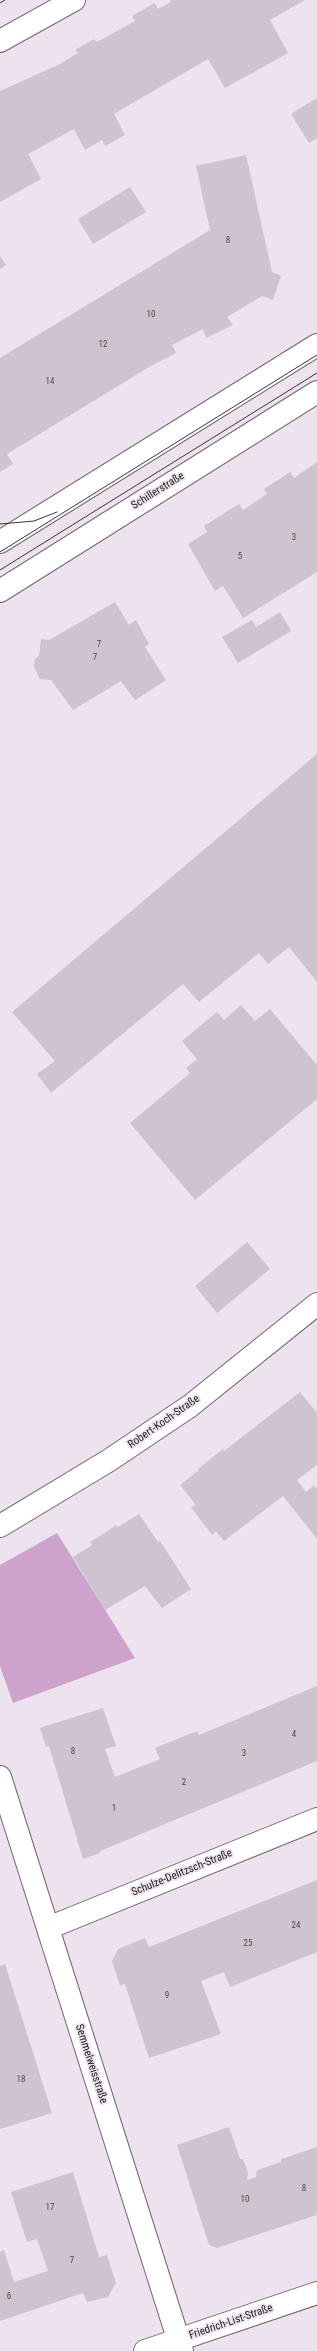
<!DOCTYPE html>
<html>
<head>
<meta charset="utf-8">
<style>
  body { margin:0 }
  canvas { display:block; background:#ede2ed }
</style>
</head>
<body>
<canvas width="317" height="2351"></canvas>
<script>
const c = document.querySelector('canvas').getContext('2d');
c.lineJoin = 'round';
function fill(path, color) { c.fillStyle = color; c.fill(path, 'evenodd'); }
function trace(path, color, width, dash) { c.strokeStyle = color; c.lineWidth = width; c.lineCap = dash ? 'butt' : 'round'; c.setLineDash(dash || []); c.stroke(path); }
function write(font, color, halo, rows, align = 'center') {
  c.font = font + ' "Roboto Condensed",sans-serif'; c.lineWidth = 3.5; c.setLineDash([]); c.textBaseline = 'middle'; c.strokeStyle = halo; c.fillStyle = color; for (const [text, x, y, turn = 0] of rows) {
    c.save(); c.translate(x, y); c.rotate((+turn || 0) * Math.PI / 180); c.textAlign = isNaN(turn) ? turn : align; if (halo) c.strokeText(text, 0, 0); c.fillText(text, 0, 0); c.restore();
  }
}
fill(new Path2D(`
  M57 1533 135 1658 13 1703 0 1666V1565Z`), '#cda2cc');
fill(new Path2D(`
  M170 0H305L270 20 288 53 225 88 208 59 114 114 125 135 105 146 102 140 85 150 74 129 28 154 41 179 0 202V91L60 64 78 53 75 50 94 39 97 42 135 21 132 16 155 3 158 9 171 2Z
  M317 98V138L309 143 291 114Z
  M246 155 272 272 281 276 273 300 262 296 227 317 233 325 206 338 203 329 172 345 176 353 149 367 7 454 13 464 0 472V358L210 230 196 166Z
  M130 187 146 212 93 244 78 219Z
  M0 256 6 265 0 269Z
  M317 462V572L243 618 223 586 215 591 188 544 207 532 204 526 239 504 243 510 267 494 264 489 290 472 294 478Z
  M115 602 129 625 136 620 149 644 145 647 166 680 135 700 121 681 73 710 51 680 40 679 34 667 35 659 39 656 41 639 49 640Z
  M280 612 291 631 238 663 222 637 252 620 256 627Z
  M317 754V982L289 947 268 964 259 953 199 1002 183 984 51 1093 37 1074 55 1061 12 1012Z
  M241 1005 255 1021 270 1009 317 1065V1099L195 1200 130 1123 190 1073 186 1068 197 1059 182 1041 217 1012 224 1020Z
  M247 1242 270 1269 217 1313 195 1286Z
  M300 1392 317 1413V1465L297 1480 306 1492 314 1485 317 1489V1539L283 1496 224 1541 216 1531 212 1535 191 1507 196 1505 180 1485 199 1470 198 1469 223 1449 224 1451Z
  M139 1514 158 1542 160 1541 191 1589 162 1608 145 1586 105 1610 73 1557 92 1545 90 1542 103 1534 116 1525 118 1527Z
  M317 1686V1761L100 1851V1853L83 1859 49 1746 46 1747 40 1728 103 1708 116 1746 105 1749 115 1777 160 1759 155 1748 197 1731 199 1735Z
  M317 1880V1952L230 1987 224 1972 201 1981 221 2034 149 2058 125 1984 120 1986 112 1961 118 1949 145 1938 149 1947Z
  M5 1964 52 2113 0 2129V1966Z
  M229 2127 240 2159H243L248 2173 247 2180 256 2177 257 2170 281 2162V2159L317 2147V2215L217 2248 209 2245 177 2145Z
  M73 2172 99 2257 107 2255 116 2283 108 2297 87 2302 83 2293 0 2321V2252L4 2250 14 2282 48 2271 37 2239 27 2242 11 2192Z`), '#cec3ce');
const minor = new Path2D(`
  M0 41 74 0
  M0 1526 108 1461 190 1406 317 1304
  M0 1777 182 2351
  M48 1928 317 1819
  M145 2351 317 2293`);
const secondary = new Path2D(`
  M0 542 317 345
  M0 591 317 392`);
trace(minor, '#716771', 24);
trace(secondary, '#716771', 24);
trace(minor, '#fff', 22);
trace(secondary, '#fff', 22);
trace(new Path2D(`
  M0 3 5 0
  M0 524 34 521 57 512
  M0 552 317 355
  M0 570 317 373`), '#393439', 1);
write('9px', '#4e494e', null, [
  ["8",228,241],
  ["10",151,315],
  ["12",103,345],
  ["14",50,382],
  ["3",294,538],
  ["5",240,557],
  ["7",99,645],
  ["7",95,658],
  ["4",294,1735],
  ["8",73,1752],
  ["3",244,1754],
  ["2",184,1783],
  ["1",114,1809],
  ["24",296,1926],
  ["25",248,1944],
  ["9",167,1996],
  ["18",21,2080],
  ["8",304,2189],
  ["10",245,2200],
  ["17",50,2208],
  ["7",72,2261],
  ["6",9,2297]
]);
write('11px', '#242024', '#ede2ed', [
  ["Schillerstraße",158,491,-32],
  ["Robert-Koch-Straße",164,1422,-35],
  ["Schulze-Delitzsch-Straße",182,1873,-22],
  ["Semmelweisstraße",91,2064,72],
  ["Friedrich-List-Straße",231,2322,-19]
]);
</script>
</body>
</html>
